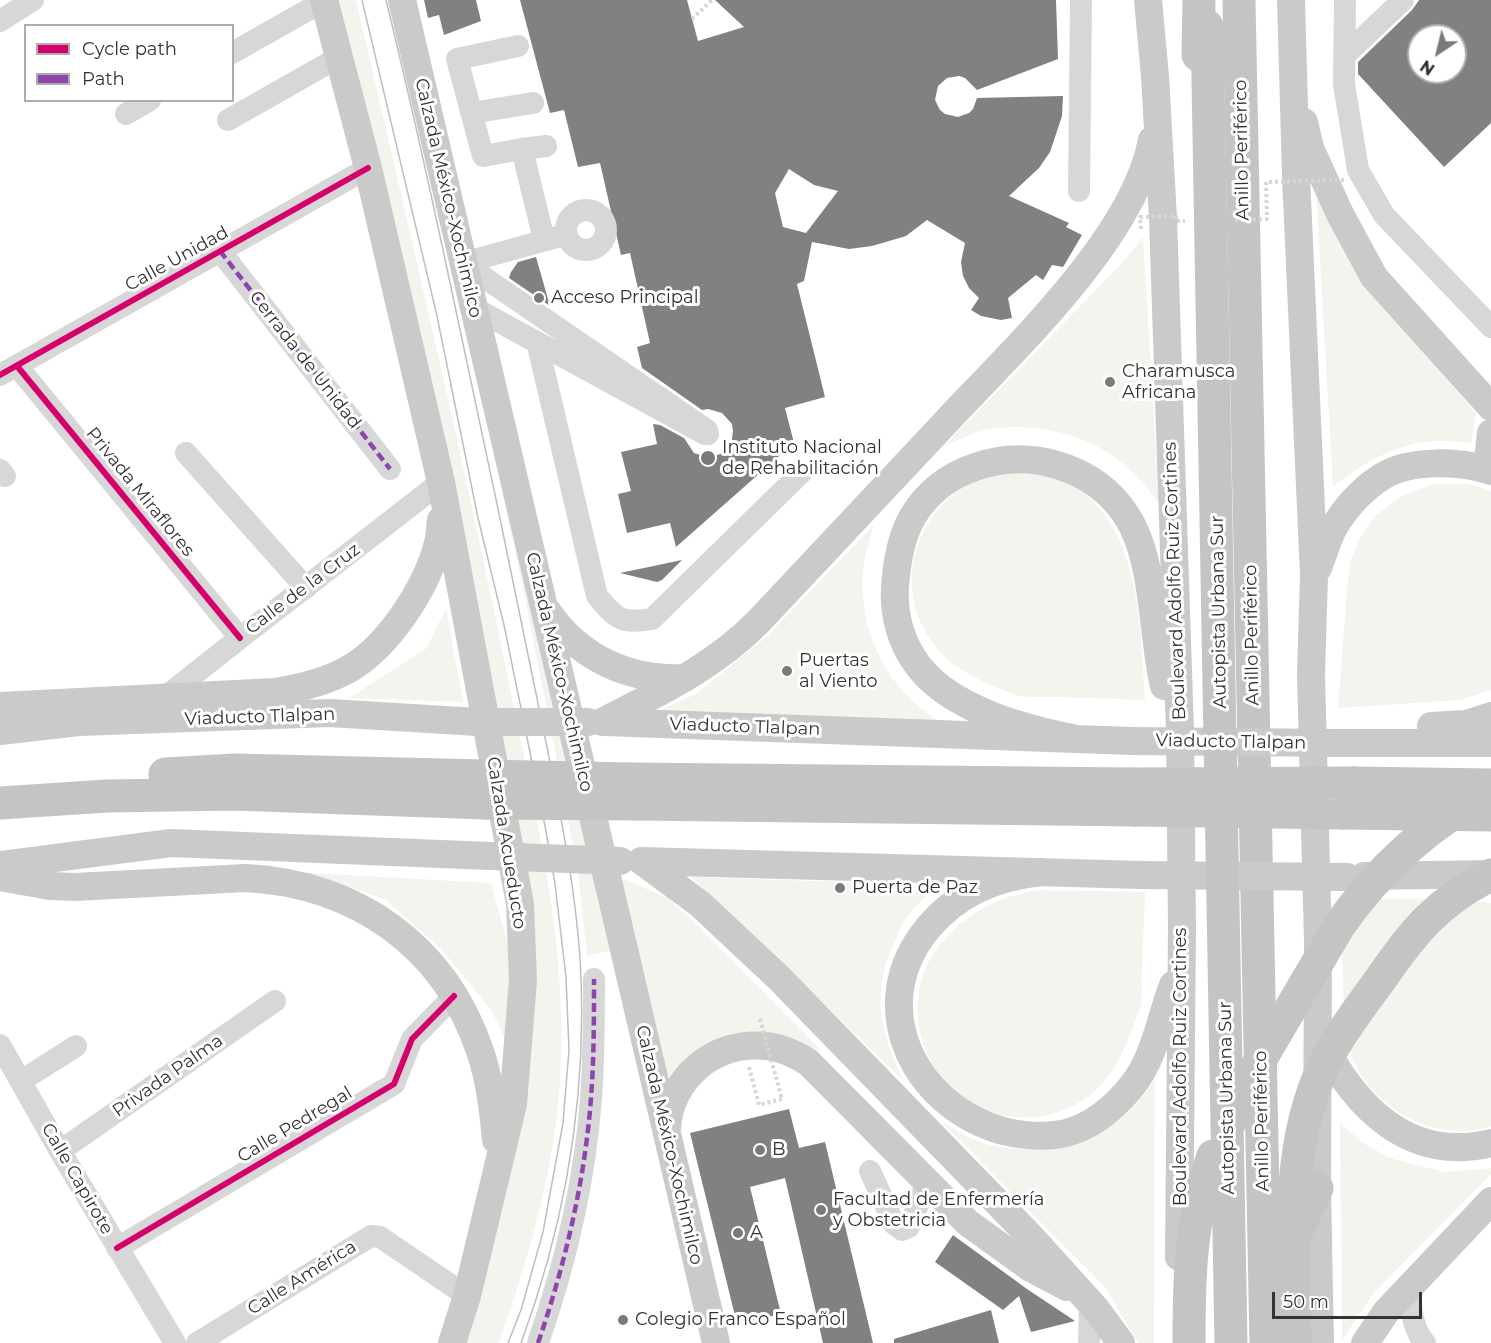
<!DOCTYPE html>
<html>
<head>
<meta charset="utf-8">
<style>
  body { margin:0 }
  #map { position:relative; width:1491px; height:1343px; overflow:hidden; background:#fff; font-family:Montserrat,sans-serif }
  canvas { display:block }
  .legend { position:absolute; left:24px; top:24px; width:210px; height:78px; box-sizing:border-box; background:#fff; border:2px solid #adadad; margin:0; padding:8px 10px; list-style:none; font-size:18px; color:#333 }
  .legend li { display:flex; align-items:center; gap:12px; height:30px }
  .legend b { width:30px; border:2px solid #adadad }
  .north { position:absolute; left:1407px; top:24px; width:60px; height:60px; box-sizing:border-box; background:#fff; border:2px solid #adadad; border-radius:50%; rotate:215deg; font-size:16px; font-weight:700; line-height:24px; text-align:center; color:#333 }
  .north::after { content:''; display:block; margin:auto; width:21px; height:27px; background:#7a7a7a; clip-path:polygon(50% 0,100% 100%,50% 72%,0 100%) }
  .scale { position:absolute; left:1272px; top:1292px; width:150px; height:27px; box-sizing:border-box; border:3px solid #333; border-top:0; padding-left:8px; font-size:18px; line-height:21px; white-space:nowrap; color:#333; -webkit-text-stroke:4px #fff; paint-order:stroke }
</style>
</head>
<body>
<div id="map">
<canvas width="1491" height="1343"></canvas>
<ul class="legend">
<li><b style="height:8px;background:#d6006c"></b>Cycle path</li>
<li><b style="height:8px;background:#8e44ad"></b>Path</li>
</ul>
<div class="north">N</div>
<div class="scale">50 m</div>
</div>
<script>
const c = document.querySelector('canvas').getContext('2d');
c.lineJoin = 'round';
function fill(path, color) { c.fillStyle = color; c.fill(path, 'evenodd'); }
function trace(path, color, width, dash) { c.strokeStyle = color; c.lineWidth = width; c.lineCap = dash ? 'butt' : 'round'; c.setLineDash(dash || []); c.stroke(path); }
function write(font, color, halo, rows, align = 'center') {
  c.font = font + ' Montserrat,sans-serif'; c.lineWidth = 6; c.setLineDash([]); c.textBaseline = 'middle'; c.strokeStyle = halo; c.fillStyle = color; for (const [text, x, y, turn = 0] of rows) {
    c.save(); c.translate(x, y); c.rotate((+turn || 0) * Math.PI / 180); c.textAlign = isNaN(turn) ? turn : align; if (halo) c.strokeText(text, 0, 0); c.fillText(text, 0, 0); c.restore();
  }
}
fill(new Path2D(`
  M328 0H356C408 224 461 448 507 673 532 801 566 930 561 1061 558 1158 531 1252 499 1343H459L528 978Z
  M1315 174 1372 293 1476 413 1471 443C1459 442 1446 440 1434 441 1396 444 1362 463 1333 487Z
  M1143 237 1159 503C1127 460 1095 437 1042 429 1023 426 1001 426 982 431 969 434 956 442 944 446L1125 260Z
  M489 430 618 949 587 956 578 871 527 608Z
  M1025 472C1040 474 1056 477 1069 484 1141 521 1141 630 1145 700 1116 699 1087 698 1058 697 1046 696 1033 698 1021 696 1002 692 975 678 959 668 942 658 929 640 921 623 896 568 924 502 980 479 995 473 1010 473 1025 472Z
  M1434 484H1469L1491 491V690L1460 700 1338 708 1347 589 1350 563 1359 539 1374 517 1402 496Z
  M873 526C870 540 864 556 863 570 858 633 887 689 940 722L656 712 696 694 765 638Z
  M446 608 463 702 349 698 427 648Z
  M309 873 491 883 517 979 518 1068 492 1011 442 950 386 900Z
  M618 877 668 898 696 924 821 1050 769 1037 669 1095Z
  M691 877 937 885C928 895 917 904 908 915 903 922 899 931 896 939 870 990 880 1031 903 1080Z
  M1036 890 1145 892C1144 918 1143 944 1142 969 1141 981 1143 994 1141 1006 1139 1013 1135 1020 1133 1027 1123 1054 1113 1077 1090 1095 1068 1112 1041 1120 1013 1117 944 1109 901 1038 924 973 934 944 962 919 989 905 1003 897 1021 894 1036 890Z
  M1339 898 1456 899 1491 903V1126C1469 1134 1441 1131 1419 1123 1385 1108 1354 1078 1347 1040 1344 1021 1344 1000 1343 981 1342 953 1340 926 1339 898Z
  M1155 1080 1154 1343H1138L1106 1288 939 1120C956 1130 974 1142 994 1146 1036 1154 1082 1146 1118 1121 1133 1110 1144 1095 1155 1080Z
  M1340 1123 1363 1143 1390 1158 1444 1172 1491 1168V1174L1373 1294 1342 1340Z`), '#f1f5ed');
fill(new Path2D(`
  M424 0H476L481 21 444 35 439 15 428 18Z
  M520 0H687L698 41 744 27 715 0H1056L1058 59 977 90 965 78 959 76 947 78 938 86 935 100 940 110 945 114 958 117 969 113 973 109 977 98 1063 96 1062 116 1050 152 1039 168 1009 196 1069 223 1066 227 1082 235 1063 267 1052 265 1043 280 1036 275 1008 298 1012 318 1001 320 981 316 971 310 979 298 969 288 963 276 961 262 965 243 927 220 906 236 872 246 849 249 812 242 804 281 797 284 825 397 785 408 794 443 676 547 670 523 627 533 618 494 631 491 621 452 657 444 653 424 660 425 684 438 694 453 710 458 725 452 731 446 733 431 732 424 722 413 708 409 702 410 642 368 637 347 650 343 630 253 621 255 600 163 578 167 564 110 550 113ZM789 169 814 185 838 191 806 233 783 227 775 193Z
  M1419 0H1491V123L1444 167 1358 74V62L1412 10ZM1419 36H1455V72H1419Z
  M536 257 550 306 509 278 511 272 518 262Z
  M682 560 662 580 657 582 620 573Z
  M789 1109 799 1148 825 1142 873 1343H823L785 1178 750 1187 781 1314 737 1324 690 1133Z
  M953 1235 1027 1289 1075 1321 1031 1332 1019 1296 1003 1310 935 1262Z
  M991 1310 999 1343H894V1339Z`), '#818181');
trace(new Path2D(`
  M692 19 712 0
  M749 1067 759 1105 782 1099`), '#d6d6d6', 4, [3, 3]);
trace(new Path2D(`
  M1345 0 1344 84 1358 170 1384 215 1491 327
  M0 21 33 0
  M518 46 457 59 483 156 522 149 544 240
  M232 53 324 1
  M1345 55 1403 0
  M471 113 533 103
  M126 114 150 100
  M228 120 339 57
  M522 149 546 146
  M1079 191 1081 0
  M566 230a20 20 0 1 1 40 0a20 20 0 1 1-40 0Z
  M220 251 390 469
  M463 263 707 430 708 434H705L474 308
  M463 263 557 237
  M537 342 597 596C616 619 621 624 652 619L802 472
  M17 366 240 638
  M0 375 368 168
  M186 453 306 588
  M0 470 5 476
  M165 697 240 638 441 482
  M0 1045 60 1151 175 1343
  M21 1081 76 1046
  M60 1151 275 1001
  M870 1171 894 1224 902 1230 909 1227 927 1182
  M117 1248 394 1084 412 1039 454 996
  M1410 1286C1411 1307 1411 1327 1425 1343
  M197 1343 371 1236 380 1237 467 1296
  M538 1343C565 1265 585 1180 591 1098 594 1059 594 1019 594 979
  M1089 1343 1090 1303`), '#d7d7d7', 22);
trace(new Path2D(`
  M324 0 368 168 441 482 520 904 523 980 513 1104 467 1296 452 1343
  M402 0 716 1343
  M1148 0 1155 76 1163 218 1180 731 1182 929 1179 1257
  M1291 0 1296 176 1314 575 1311 675 1318 942 1317 1188 1320 1343
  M1304 122 1310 148 1340 214 1374 277 1491 407
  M1487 469 1491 433
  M1318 568C1323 555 1327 541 1333 529 1344 509 1363 488 1383 476 1411 459 1461 461 1491 471
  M547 611C579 658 629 681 685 678
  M0 706 275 692C301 688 326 682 349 669 389 646 427 587 438 543 440 536 440 528 441 520
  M602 722C658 693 714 667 759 621 821 555 883 489 945 423 1012 351 1134 238 1152 140
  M605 722 1132 741
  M1431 726 1466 724 1491 716
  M0 731 79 722 330 713 478 722
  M1072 738C1024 728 963 712 927 676 901 649 891 613 896 576 898 556 903 533 913 516 942 468 1005 449 1057 465 1087 474 1112 492 1128 518 1155 561 1152 636 1164 686
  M1338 743H1491
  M641 861 1142 875
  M643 862 700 904 779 978 1028 1234 1096 1309 1121 1343
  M0 865 171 843 490 856
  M1043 872C997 876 958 892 928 928 864 1005 913 1106 1003 1131 1024 1136 1045 1138 1066 1133 1093 1126 1115 1107 1132 1086 1155 1057 1160 1019 1173 985
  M1364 876 1491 874
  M0 877 50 886 75 887 246 878C356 884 444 945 480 1051 490 1080 493 1110 496 1140
  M1321 1040C1355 1107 1409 1163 1491 1143
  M667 1129C669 1079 715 1040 765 1046 781 1047 795 1054 808 1062L968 1223 1029 1267 1067 1287
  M1365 1343 1386 1312 1491 1201`), '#cacaca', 28);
trace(new Path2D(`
  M1239 0 1266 1343
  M1198 55 1199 0
  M165 774 234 770 484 776
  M631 779 1132 784
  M1354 783 1491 785
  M0 803 107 796 234 794 486 803
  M635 804 1136 810
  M1344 813 1491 815
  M1291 1243 1317 1188
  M1189 1343C1189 1276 1190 1219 1213 1156`), '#c4c4c4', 33);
trace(new Path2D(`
  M362 0 437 316 478 518 504 625 546 831 555 884 566 977 569 1050 563 1123 543 1232 521 1310 508 1343
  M386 0C427 167 461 336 497 504 514 585 531 666 547 747 561 817 575 886 580 958 588 1090 567 1219 521 1343`), '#bebebe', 1.5);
trace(new Path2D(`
  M1235 220 1267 219 1266 182 1347 180
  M1141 229 1140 217 1176 216V221H1185
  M760 1019 782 1099`), '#d6d6d6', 4, [3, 3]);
trace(new Path2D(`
  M478 722H588
  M1132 741 1338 743
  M490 856 620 861
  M1142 875 1347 877`), '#cacaca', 28);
trace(new Path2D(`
  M1207 26 1231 1343
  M484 776 631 779
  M1132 784 1354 783
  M486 803 635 804
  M1136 810 1344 813
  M1230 1122 1258 1064 1339 926C1375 874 1432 818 1491 794
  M1295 1343C1294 1245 1282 1136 1333 1048 1347 1024 1364 1002 1380 980 1412 933 1439 900 1491 875`), '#c4c4c4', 33);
trace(new Path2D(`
  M220 251 390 469
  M538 1343C565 1265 585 1180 591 1098 594 1059 594 1019 594 979`), '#8e44ad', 4.5, [9, 4.5]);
trace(new Path2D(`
  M17 366 240 638
  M0 375 368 168
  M117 1248 394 1084 412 1039 454 996`), '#d6006c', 6);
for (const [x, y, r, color] of [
  [539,298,6,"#7a7a7a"],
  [1110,382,6,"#7a7a7a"],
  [708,458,8,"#7a7a7a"],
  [787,671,6,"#7a7a7a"],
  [840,888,6,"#7a7a7a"],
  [760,1150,6,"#7a7a7a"],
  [821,1210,6,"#7a7a7a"],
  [738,1233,6,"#7a7a7a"],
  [623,1320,6,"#7a7a7a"]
]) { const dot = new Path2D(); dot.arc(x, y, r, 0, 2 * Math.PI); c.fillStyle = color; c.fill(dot); trace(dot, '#fff', 2); }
write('18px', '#333', '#fff', [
  ["Anillo Periférico",1242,150,-91],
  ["Calzada México-Xochimilco",448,198,77],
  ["Calle Unidad",177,259,-29],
  ["Cerrada de Unidad",305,360,52],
  ["Privada Miraflores",140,492,51],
  ["Boulevard Adolfo Ruiz Cortines",1175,581,-92],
  ["Calle de la Cruz",303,589,-37],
  ["Autopista Urbana Sur",1219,612,-91],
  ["Anillo Periférico",1252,635,-91],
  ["Calzada México-Xochimilco",559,672,77],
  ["Viaducto Tlalpan",260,717,-2],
  ["Viaducto Tlalpan",745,727,2],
  ["Viaducto Tlalpan",1231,742,1],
  ["Calzada Acueducto",506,843,81],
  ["Boulevard Adolfo Ruiz Cortines",1181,1067,-90],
  ["Privada Palma",168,1076,-35],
  ["Autopista Urbana Sur",1227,1098,-91],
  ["Anillo Periférico",1262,1121,-91],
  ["Calle Pedregal",295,1125,-31],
  ["Calzada México-Xochimilco",669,1145,77],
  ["Calle Capirote",77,1179,60],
  ["Calle América",302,1278,-32]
]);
write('18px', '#333', '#fff', [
  ["Acceso Principal",551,298],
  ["Charamusca",1122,372],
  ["Africana",1122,393],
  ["Instituto Nacional",722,448],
  ["de Rehabilitación",722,469],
  ["Puertas",799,661],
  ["al Viento",799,682],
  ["Puerta de Paz",852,888],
  ["B",772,1150],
  ["Facultad de Enfermería",833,1200],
  ["y Obstetricia",833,1221],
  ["A",750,1233],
  ["Colegio Franco Español",635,1320]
], 'left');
</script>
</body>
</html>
